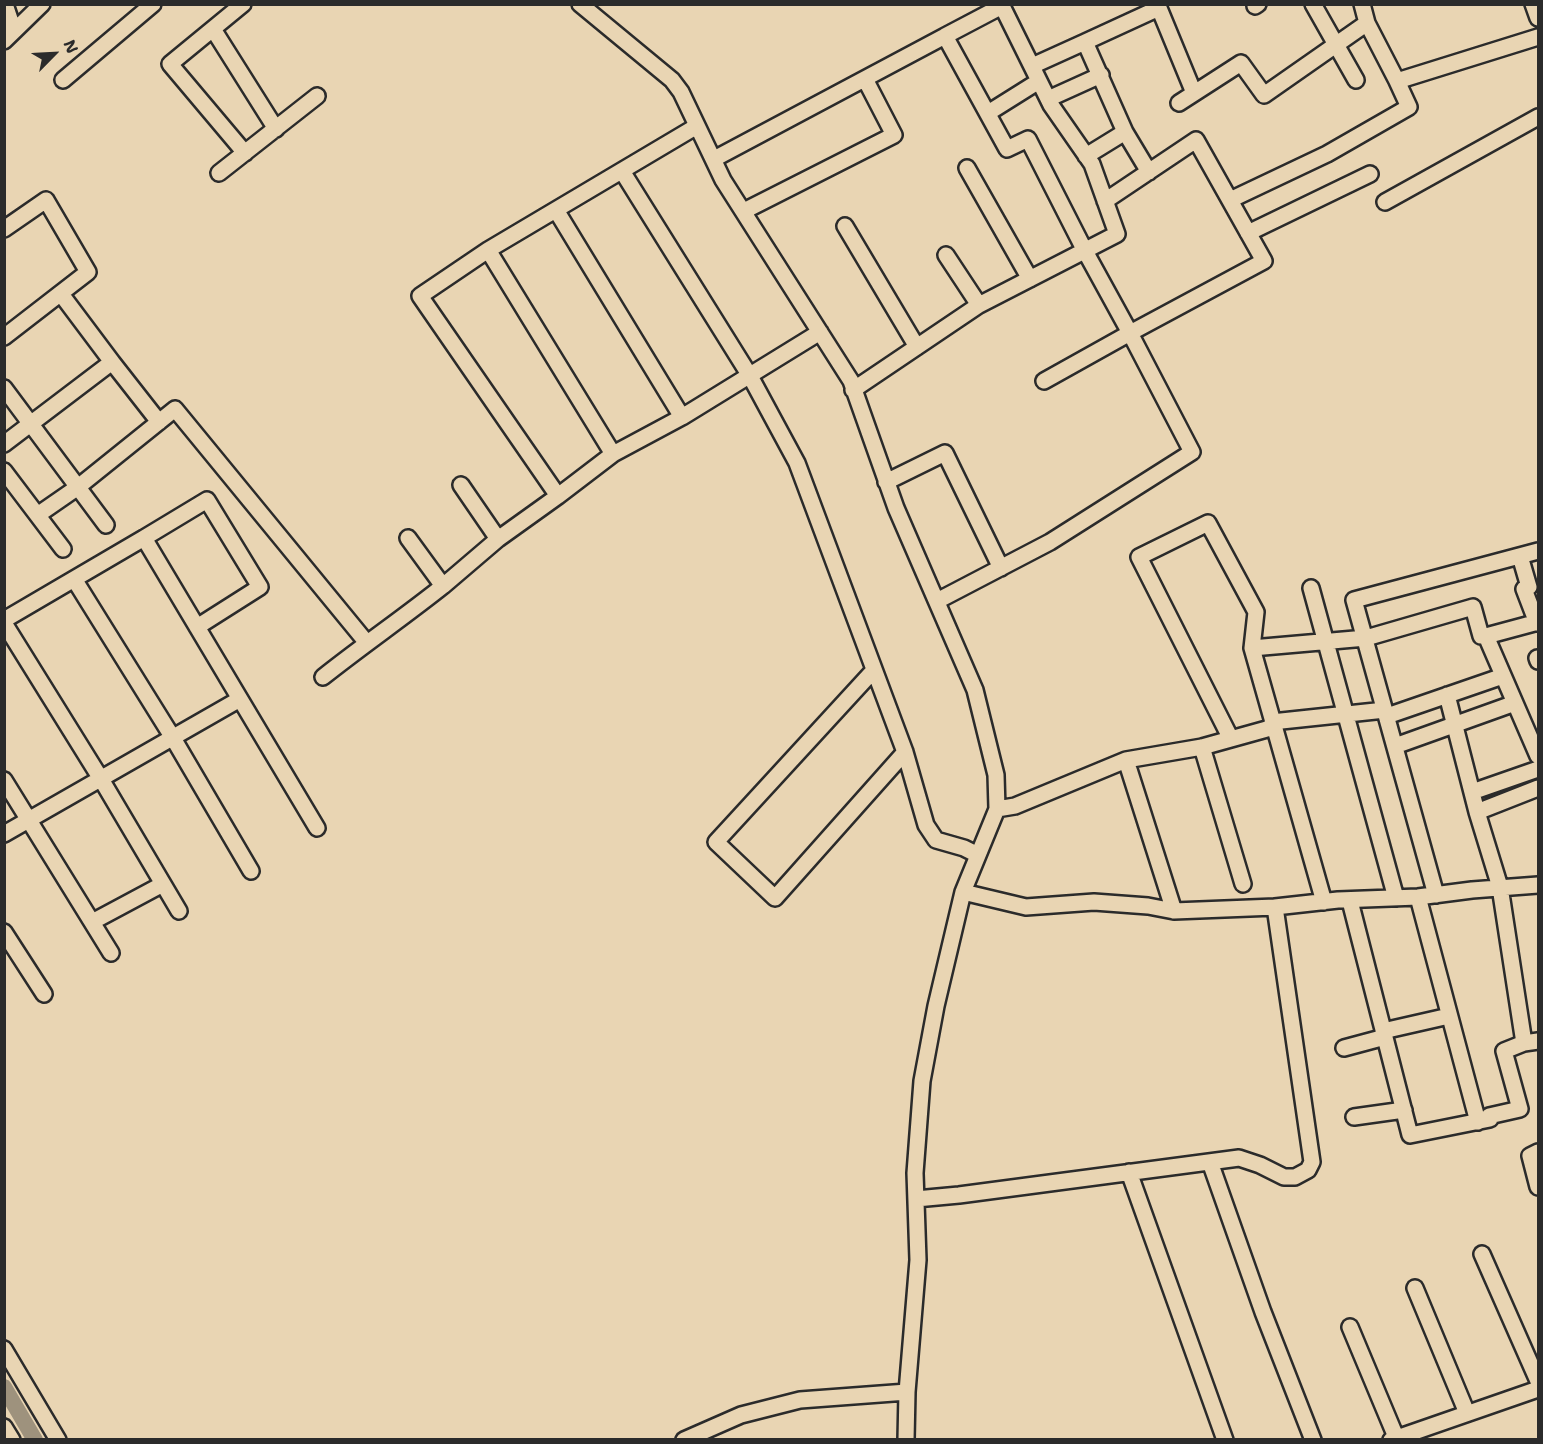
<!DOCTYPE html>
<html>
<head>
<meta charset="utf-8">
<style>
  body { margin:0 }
  #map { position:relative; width:1543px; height:1444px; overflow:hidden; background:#e9d5b3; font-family:"Shantell Sans",sans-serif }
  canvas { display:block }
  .frame { position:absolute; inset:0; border:6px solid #2b2b2b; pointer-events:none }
  .north { position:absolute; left:24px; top:24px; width:60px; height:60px; -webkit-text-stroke:4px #e9d5b3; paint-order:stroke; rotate:66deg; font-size:16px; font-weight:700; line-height:24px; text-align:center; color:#2b2b2b }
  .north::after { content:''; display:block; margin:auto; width:21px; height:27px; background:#2b2b2b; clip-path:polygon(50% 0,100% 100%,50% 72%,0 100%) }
</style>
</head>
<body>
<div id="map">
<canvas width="1543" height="1444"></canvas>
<div class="frame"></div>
<div class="north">N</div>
</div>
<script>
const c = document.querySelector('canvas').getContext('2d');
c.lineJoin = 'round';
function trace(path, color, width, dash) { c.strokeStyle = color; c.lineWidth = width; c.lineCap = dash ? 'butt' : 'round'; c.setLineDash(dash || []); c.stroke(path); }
trace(new Path2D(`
  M4 1387 35 1440`), '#9e927d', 16);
const minor = new Path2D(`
  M5 4 14 31
  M243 4 170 64 245 153
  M580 4 672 80 681 92 723 180 851 381 896 508 975 690 996 775 997 809 963 892 936 1006 922 1081 915 1173 918 1260 907 1392 906 1440
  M1313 4 1356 80
  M1362 4 1367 23 1397 81
  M1533 4 1538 18
  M1255 6 1258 4
  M213 29 276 129
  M4 41 42 4
  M1085 42 1159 8 1194 93
  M1032 66 1085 42 1125 132
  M63 80 153 4
  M1048 99 1101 75
  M1179 103 1241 63 1264 95 1367 23
  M988 113 1039 81
  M697 126 488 250 420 296 558 496 613 454 682 417 820 332
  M1086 156 1125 132 1149 172
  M714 159 945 36 1007 149 1028 139 1085 251 1130 333 1044 381
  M967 168 1030 279
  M622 171 750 376 797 463 905 752 926 825 936 840 964 848 978 855
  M219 173 317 96
  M1230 200 1327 154 1409 107 1397 81 1538 37
  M1385 202 1538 117
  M556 210 682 417
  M744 211 894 135 865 79
  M845 226 917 347
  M4 229 46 200 88 272 4 337
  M1248 233 1370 174
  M488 250 613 454
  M946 255 979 305
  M112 362 159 422
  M4 388 106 525
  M853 390 979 305 1117 234 1092 164 1051 105 1002 6 945 36
  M4 444 112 362 61 294
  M4 471 63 549
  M886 482 945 453 1001 568
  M461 485 498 539
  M39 514 78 487 175 409 367 643
  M144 538 207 500 260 587 197 627
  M408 538 443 586 498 539 558 496
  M1520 556 1529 587 1524 589 1537 623
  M74 579 173 738 251 871
  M1311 588 1396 898
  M937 601 1050 542 1192 452 1130 333 1264 261 1196 140 1105 201
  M4 620 144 538 317 828
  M4 623 101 779 179 911
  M1486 636 1538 622
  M1537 658 1538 661
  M874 670 716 842 775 898 905 752
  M323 677C362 646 404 617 443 586
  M1447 695 1477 812
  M1387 716 1503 676
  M1272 722 1385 710
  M1231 739 1139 557 1208 523 1256 612 1252 648
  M1395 746 1515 703
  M1202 747 1243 884
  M1126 760 1174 911
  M4 780 111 953
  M1538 788 1477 812 1500 887 1524 1043 1538 1041
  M1472 792 1538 769
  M997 809 1015 806 1126 760 1202 747 1274 727
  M4 834 240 699
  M963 892 1026 907 1094 902 1148 906 1174 911 1275 907 1338 900 1418 897 1472 890 1538 885
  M1436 895 1354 600 1538 551
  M1418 897 1478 1122
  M1350 901 1410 1135 1490 1119 1489 1116 1520 1109 1504 1051 1524 1043
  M1324 902 1252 648 1366 638 1473 607 1481 636H1486L1538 756
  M92 922 163 884
  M4 932 44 994
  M1383 1031 1449 1016
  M1344 1048 1385 1037
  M1354 1117 1404 1110
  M1538 1152 1530 1156 1538 1187
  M1210 1162 1263 1312 1313 1440
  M1129 1172 1225 1440
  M916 1199 959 1195 1239 1158 1260 1165 1284 1177H1295L1308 1170 1312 1162 1275 907
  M1482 1254 1538 1381
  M1415 1288 1467 1413
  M1350 1327 1396 1437
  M4 1349 58 1440
  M4 1427 12 1440
  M684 1440 741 1415 800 1400 907 1392
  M1391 1440 1538 1389`);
trace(minor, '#2b2b2b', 20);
trace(minor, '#e9d5b3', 15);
</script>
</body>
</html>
